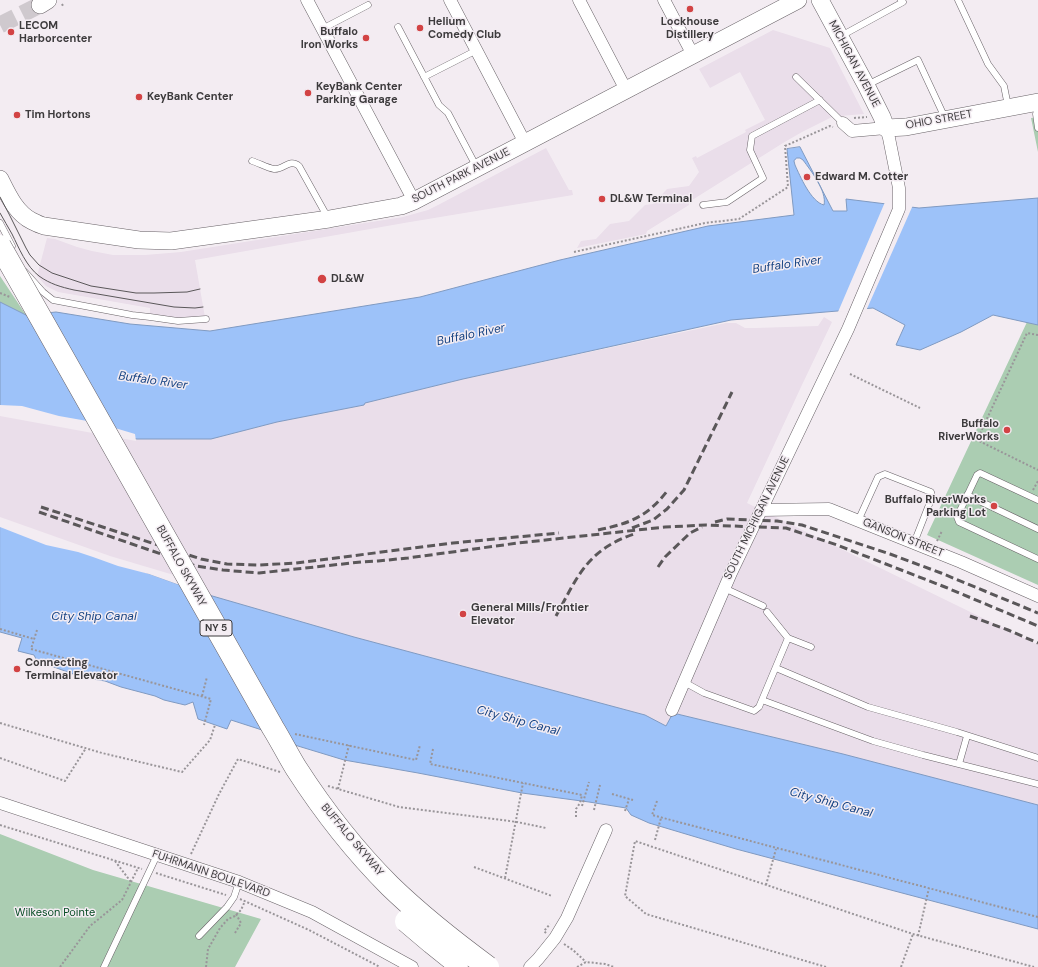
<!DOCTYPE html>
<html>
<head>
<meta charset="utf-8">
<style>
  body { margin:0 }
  canvas { display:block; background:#f3ecf2 }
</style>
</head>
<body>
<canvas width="1038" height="967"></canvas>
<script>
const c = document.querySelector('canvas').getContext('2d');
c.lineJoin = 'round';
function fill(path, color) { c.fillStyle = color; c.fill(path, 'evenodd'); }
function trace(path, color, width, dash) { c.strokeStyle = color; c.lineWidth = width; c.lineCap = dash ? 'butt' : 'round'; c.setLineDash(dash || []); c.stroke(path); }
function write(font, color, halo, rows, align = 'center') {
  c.font = font + ' "DM Sans",sans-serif'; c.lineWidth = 3; c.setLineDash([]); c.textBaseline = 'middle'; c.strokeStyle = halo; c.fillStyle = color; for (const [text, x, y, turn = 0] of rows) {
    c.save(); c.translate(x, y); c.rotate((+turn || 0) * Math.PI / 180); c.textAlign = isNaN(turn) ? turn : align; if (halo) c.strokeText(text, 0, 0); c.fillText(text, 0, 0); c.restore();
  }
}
fill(new Path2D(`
  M773 30 830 48 864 114 840 116 838 114 802 132 783 143 689 202V205L647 231 646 234 577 248 581 241 596 239 610 224 629 221 645 205 653 204 667 189 689 186 699 172 692 158 696 156 697 158 746 132 745 130 765 120 740 72 710 88 699 69Z
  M546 148 569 190H572L573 195 404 223 195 260 206 323 180 322 150 317V308L58 292 46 286 37 276 47 238 55 239 77 247 92 251 113 255H145L181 252 403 217 428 210 440 204Z
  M824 317 832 322 801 387 747 503 1038 645V805L843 754 673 713 666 726 645 715 354 637 202 593 0 519V413L211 439 277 422 364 405 365 403 463 379 726 323H736L745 328H755L818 326Z`), '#eadeea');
fill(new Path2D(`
  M1038 117V152L1031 118Z
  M0 276 26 315 0 302Z
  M1027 322 1038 325V585L927 535Z
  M0 834 93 870 261 919 235 967H0Z`), '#abcdb2');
const water = new Path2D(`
  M800 147 833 211H847L846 199 919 208 1038 198V325L993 315 961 332 920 350 896 345 905 325 873 308 731 320 463 379 365 403 364 405 277 422 211 439H137L0 413V302L26 315 56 312 130 324 210 331 420 297 560 260 708 226 794 215 787 149ZM797 158H800L803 160C811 171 827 191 824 205 811 202 800 176 795 165L794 161Z
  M0 519 202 593 354 637 645 715 666 726 673 713 843 754 1038 805V929L736 849 649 823 631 815 626 808 589 802 522 793 418 773 344 760 288 743 262 730 231 720 227 729 198 719 193 702 185 705 164 700 155 696 121 687 105 681 87 678 76 675 40 662 37 661 34 655 18 651 22 638 0 632Z`);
fill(water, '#9dc2f9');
trace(water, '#809ac1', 1);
fill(new Path2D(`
  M885 202 913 205 866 311 838 312Z
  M0 405 22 406 59 416 110 425 115 428 135 434 136 441 0 416Z
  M0 517 110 556 204 584 202 593 149 574 118 566 93 557 78 552 46 545 0 527Z`), '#f3ecf2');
trace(new Path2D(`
  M0 25 40 5`), '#cfc9ce', 17, [17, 8]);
const lane = new Path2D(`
  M958 0 988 64 1004 86 1008 106
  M398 27 439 105 448 113 476 166
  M322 29 368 5
  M841 36 903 2 901 0
  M424 77 477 50
  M796 77 843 123
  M867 85 918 60 945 118
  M1038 108 1036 114 1038 128
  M252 161C259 163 267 168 274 169 283 170 290 158 299 166L328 218
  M703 205 727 202 763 178 750 150 752 136 820 100
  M0 223 12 246
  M25 272 43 292 53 300 132 315 150 317 178 321 206 319
  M967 495 1038 529
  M1038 500 980 473 977 475 957 517 959 522 1038 559
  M858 521 878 477 885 474 931 492 932 497 914 543
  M724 588 763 606
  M788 638 811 647
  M776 668 868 707 957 732 1038 758
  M684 682 704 693 754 711 759 707 788 638 767 612
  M762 700 873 741 923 755 1038 784
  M959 764 967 736
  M199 936 227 907 234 897 239 882
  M104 967 157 855`);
const street = new Path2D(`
  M307 0 414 201
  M450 0 525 143
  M579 0 626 90
  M664 0 693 55
  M761 510 829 509 961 562 1038 596
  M672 710 731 573 810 408 848 329 899 209V188L889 138 886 128 852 131 843 123
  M0 803 239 882 312 912 412 967
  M530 967 538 959 555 938 567 918 606 830`);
const secondary = new Path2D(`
  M820 0 866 85 882 117 886 128 906 127 1038 102
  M40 5 48 0
  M0 179C8 195 16 213 32 221 36 223 40 225 44 226L139 240 171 241 329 219 401 206 414 201 798 0`);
trace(lane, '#686267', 7);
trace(street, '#686267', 13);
trace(secondary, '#686267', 18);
trace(new Path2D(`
  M62 4 63 6
  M854 118 867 117
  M574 252 705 223 739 219 788 187 785 146 830 126 833 127
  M0 293 10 297
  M1038 335 1027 333 977 440 1038 470
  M850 374 920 408
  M1033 490 1038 481
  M937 541 942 531
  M0 629 34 639
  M37 630 31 649 211 699 204 725
  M202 696 207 677
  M0 723 102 753 182 772 210 740 215 725
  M295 734 416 760 420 745
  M433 749 430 764 582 795 580 803 576 809V819
  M0 758 65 781 86 748
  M328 786 399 807 517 822 546 828
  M338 789 349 745
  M612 794 633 800
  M657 801 652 815 1038 917
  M582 806 589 782
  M594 810 600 785
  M625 811 629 799
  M0 825 142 869
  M655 840 661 818
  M191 854 219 794 238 759 280 772
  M115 861 131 882
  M474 867 552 896
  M156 873 226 895
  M505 878 523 783
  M766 885 776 849
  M240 899 309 930 380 967
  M235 933 241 923 236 914
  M546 933 544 931 550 924
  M918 936 929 888
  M564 944 573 950 586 962
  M60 967 90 926 122 900 138 868
  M206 967 208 949 220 928 228 919 235 916 241 910 245 901
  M577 967 586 962 605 964 614 967
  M826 967 646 914 625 896 635 841 913 934 1034 967
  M901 967 913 934`), '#999599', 2, [2, 2]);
trace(lane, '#fff', 6);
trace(street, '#fff', 12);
trace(secondary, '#fff', 17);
trace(new Path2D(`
  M0 197 9 214 26 248 30 255 39 265 52 273 91 286 136 293H154L187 292 200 289
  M0 213C4 220 8 227 12 234 19 248 26 266 39 276 50 284 61 287 74 290L174 307 195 308 203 307`), '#5a5759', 1);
trace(new Path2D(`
  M41 507 201 559 227 564 260 565 296 563 453 543 559 533
  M39 512 196 566 223 570 259 573 361 562 378 561 408 558 518 543 665 527 706 525 786 528 837 545 945 587 1038 626
  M715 522 727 519 777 521 802 525 890 554 941 573 1038 613
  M632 528 653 520 667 509 684 490 732 392
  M598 530C631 523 647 517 668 490
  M658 567 665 557 690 533 702 527
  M556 616C578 576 587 550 634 534
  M970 616 1008 630 1038 643`), '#5a5759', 3, [8, 4]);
const highwayBridge = new Path2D(`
  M0 246 273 728C281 741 288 755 296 768 323 810 355 851 390 886 421 916 454 942 488 967
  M406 921 432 943 457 963`);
trace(highwayBridge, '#686267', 23, []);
trace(highwayBridge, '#fff', 22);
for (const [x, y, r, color] of [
  [690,9,4,"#d24344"],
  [420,28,4,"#d24344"],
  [11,32,4,"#d24344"],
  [366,38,4,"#d24344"],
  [308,93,4,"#d24344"],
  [139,97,4,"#d24344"],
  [17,115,4,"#d24344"],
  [807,177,4,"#d24344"],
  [602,199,4,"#d24344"],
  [322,279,5,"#d24344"],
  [1007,430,4,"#d24344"],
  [994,506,4,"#d24344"],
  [463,614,4,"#d24344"],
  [17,669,4,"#d24344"]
]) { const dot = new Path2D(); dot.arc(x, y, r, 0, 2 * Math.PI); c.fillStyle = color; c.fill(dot); trace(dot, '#f3ecf2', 1.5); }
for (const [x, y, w] of [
  [216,628,32]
]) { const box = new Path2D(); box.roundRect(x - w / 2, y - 8, w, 16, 3); c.fillStyle = '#f3ecf2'; c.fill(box); trace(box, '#3d3b3d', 1); }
write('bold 10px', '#3d3b3d', null, [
  ["NY 5",216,628]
]);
write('bold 11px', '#3d3b3d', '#f3ecf2', [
  ["Helium",428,22],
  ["Comedy Club",428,35],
  ["Lockhouse",690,22,"center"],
  ["Distillery",690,35,"center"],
  ["LECOM",19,26],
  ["Harborcenter",19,39],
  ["Buffalo",358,32,"right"],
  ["Iron Works",358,45,"right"],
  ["KeyBank Center",316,87],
  ["Parking Garage",316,100],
  ["KeyBank Center",147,97],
  ["Tim Hortons",25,115],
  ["Edward M. Cotter",815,177],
  ["DL&W Terminal",610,199],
  ["DL&W",331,279],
  ["Buffalo",999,424,"right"],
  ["RiverWorks",999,437,"right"],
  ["Buffalo RiverWorks",986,500,"right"],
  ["Parking Lot",986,513,"right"],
  ["General Mills/Frontier",471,608],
  ["Elevator",471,621],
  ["Connecting",25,663],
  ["Terminal Elevator",25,676]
], 'left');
write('11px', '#3d3b3d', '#f3ecf2', [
  ["MICHIGAN AVENUE",854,64,62],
  ["OHIO STREET",939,120,-10],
  ["SOUTH PARK AVENUE",461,176,-27],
  ["SOUTH MICHIGAN AVENUE",757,518,-64],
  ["GANSON STREET",903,538,22],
  ["BUFFALO SKYWAY",181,566,61],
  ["BUFFALO SKYWAY",352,840,50],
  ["FUHRMANN BOULEVARD",211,874,19]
]);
write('11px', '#054b23', '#f3ecf2', [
  ["Wilkeson Pointe",55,913]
]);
write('italic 12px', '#164383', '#f3ecf2', [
  ["Buffalo River",787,265,-8],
  ["Buffalo River",471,335,-12],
  ["Buffalo River",153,381,8],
  ["City Ship Canal",94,617],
  ["City Ship Canal",518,721,15],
  ["City Ship Canal",831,803,15]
]);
</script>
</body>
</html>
